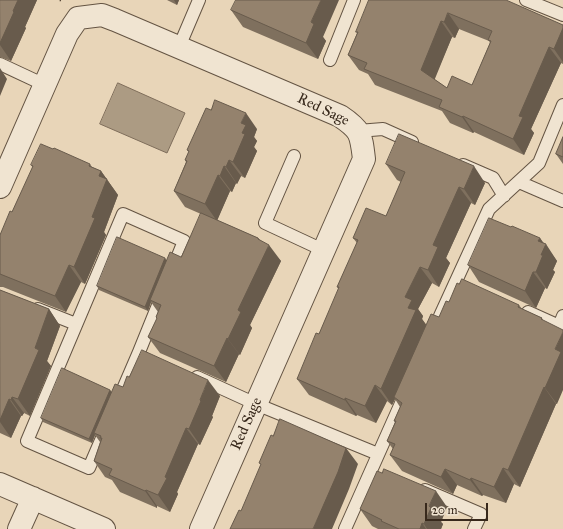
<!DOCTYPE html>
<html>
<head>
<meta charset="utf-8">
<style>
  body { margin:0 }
  #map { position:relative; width:563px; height:529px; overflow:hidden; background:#e8d5b8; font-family:"IM FELL Great Primer",serif }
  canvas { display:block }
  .scale { position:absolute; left:425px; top:503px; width:63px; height:18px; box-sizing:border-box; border:2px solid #38291c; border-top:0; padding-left:5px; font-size:12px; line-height:14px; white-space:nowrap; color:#38291c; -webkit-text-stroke:3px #f0e4d1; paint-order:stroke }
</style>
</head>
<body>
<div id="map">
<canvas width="563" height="529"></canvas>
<div class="scale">20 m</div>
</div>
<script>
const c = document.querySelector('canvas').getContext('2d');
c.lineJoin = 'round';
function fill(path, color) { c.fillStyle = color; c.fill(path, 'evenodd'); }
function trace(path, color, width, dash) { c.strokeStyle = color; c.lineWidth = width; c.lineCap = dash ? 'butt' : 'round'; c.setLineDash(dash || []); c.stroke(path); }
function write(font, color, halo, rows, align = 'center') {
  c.font = font + ' "IM FELL Great Primer",serif'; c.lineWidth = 4; c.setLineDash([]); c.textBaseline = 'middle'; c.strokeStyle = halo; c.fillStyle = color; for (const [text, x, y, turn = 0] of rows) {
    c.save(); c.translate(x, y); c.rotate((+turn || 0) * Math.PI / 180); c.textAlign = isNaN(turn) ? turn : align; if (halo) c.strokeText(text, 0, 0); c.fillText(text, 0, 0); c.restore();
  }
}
const water = new Path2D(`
  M118 83 185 113 167 153 100 124Z`);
fill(water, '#ac9b83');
trace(water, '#7e6d5a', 1);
const lane = new Path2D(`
  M526 0 563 15
  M179 47 199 0
  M330 60 354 0
  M0 64 45 85
  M358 131 383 129 412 142
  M294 156 265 223 323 250
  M463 165 493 178 504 196
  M519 182 563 201
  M123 214 184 241 139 352 89 468 27 441Z
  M38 309 76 324
  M528 312 559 326 563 316
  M440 316 489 209 539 163 563 105
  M197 377 256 404 378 454
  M425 490 481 514 474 529
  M345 529 406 392`);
const street = new Path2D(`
  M0 187 67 34 78 18 102 15 115 20 340 116C361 130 361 134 364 159L201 529
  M0 484 104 529
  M19 529 33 498`);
trace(lane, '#645443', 14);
trace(street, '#645443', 24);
trace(new Path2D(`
  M60 0 62 1`), '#38291c', 2.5, [1, 2]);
trace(lane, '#f0e4d1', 12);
trace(street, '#f0e4d1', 22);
fill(new Path2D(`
  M0 0H37L25 27 26 28 11 61 0 57Z
  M167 0H179L177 5Z
  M369 0 563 25V64L561 63 531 129 534 133 524 155 474 132 473 133 450 123 442 111 375 85 368 74 359 70 348 55 357 33 356 32ZM459 29 489 41 490 43 472 85 447 88 434 79 452 37 455 38Z
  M231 10 323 37 326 41 318 59 243 27Z
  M257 129 254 137 257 141 254 147 257 151 245 178 241 176 237 184 236 183 232 192 230 191 217 220 258 238 281 261 250 325 252 328 240 355 239 354 226 382 160 353 148 337 157 319 156 317 158 312 151 302 148 311 99 290 97 286 165 258 166 260 181 257 201 214 185 207 174 191 186 162 185 160 189 152 187 150Z
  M563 137V164L556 154Z
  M90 164 92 167 101 171 118 195 104 232 106 235 85 284 81 282 66 312 3 287H0V235L12 212 33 168 31 165Z
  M386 164 485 183 475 205 471 203 446 258 450 263 439 287 432 283 418 309 423 316 422 319 426 325 439 317 449 302 519 305 522 309 542 318 543 320 557 404H556L520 487 514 484 506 503 483 495 482 496 457 485 453 494 402 471 390 455 393 449 387 441 395 422 394 421 400 407 395 399 392 405 387 401 376 423 357 415 356 416 309 395 297 379 319 334 339 289 337 287 357 243 353 238 386 216 401 182 397 180Z
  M540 238 557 261 553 270 555 272 547 289 545 288 536 308 479 282 468 265Z
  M0 290 49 309 60 326 47 361 51 366 30 416 24 413 22 416H21L11 438 0 433Z
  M129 377 220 396 212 416 213 417 200 445 198 444 177 492 178 494 170 512 157 506V508L120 492 112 480 105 477 94 461 100 442 95 435 92 443 43 422 41 418 110 390 111 392 123 387Z
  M447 507 441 522 443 524 441 529H378L372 526 360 509Z`), '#7f705e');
fill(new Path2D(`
  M18 0H37L25 27 26 28 11 61 0 45V43L13 11Z
  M174 0H179L177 5Z
  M321 0H339L323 37 326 41 318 59 306 43 311 22Z
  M448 13 459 29 455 38 444 22Z
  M441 21 452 37 432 86 421 70Z
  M563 28V62L554 49Z
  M549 47 561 63 531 129 534 133 524 155 513 139 519 116Z
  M0 68 7 79 0 96Z
  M246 113 257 129 254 137 257 141 254 147 257 151 245 178 233 162 242 133 241 123Z
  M463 116 474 132 473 133 462 117Z
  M229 160 241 176 237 184 226 167Z
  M224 166 236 183 232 192 220 176Z
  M474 166 485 183 475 205 464 189Z
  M101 171 118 195 104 232 106 235 85 284 74 267 92 217 99 176Z
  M218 175 230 191 217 221 205 204Z
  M459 187 471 203 446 258 450 263 439 287 428 270 433 245Z
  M258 238 267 250 269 245 281 261 250 325 252 328 240 355 228 339 238 310Z
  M540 238 545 246 546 244 557 261 553 270 555 272 547 289 536 272 541 255 538 241Z
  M165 258 167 262 150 300 151 302 148 311 145 307Z
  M69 265 81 282 66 312 55 296Z
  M420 267 432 283 418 309 423 316 422 319 428 327 394 397 395 399 392 405 381 389 408 308 405 297Z
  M533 272 545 288 536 308 525 291Z
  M49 309 60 326 47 361 51 366 30 416 18 399 35 348Z
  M563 332V390L557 404 545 388 555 349Z
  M227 338 239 354 226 382 214 366Z
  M208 380 220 396 212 416 213 417 200 445 189 429Z
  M375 385 387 401 376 423 365 406Z
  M544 387 556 404 520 487 508 470Z
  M110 390 113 394 94 433 95 435 92 443 89 439Z
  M12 397 24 413 22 416 11 400Z
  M345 398 357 415 356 416 345 400Z
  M9 399 21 416 11 438 0 422V420Z
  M186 428 198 444 177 492 178 494 170 512 158 495 165 477Z
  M346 448 358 464 349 489 332 529H313Z
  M503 468 514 484 506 503 494 487Z
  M445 469 457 485 453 494 441 477Z
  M471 478 483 495 482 496 470 480Z
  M146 490 157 506V508L145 491Z
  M436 491 447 507 441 522 443 524 441 529H427L424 524 429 506Z
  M422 523 426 529H420Z`), '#685b4c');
const building = new Path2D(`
  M0 0H18L13 11 14 12 0 43Z
  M236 0H321L311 22 314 24 306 43 231 10Z
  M369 0H506L563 25V28L554 49 549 47 519 116 523 117 513 139 463 116 462 117 439 107 442 100 364 69 367 63 348 55 358 32H356ZM448 13 492 31 488 40 491 41 472 85 452 76 447 88 421 70 441 21 444 22Z
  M215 100 246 113 241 123 246 125 242 133 245 134 233 162 229 160 226 167 224 166 220 176 218 175 205 204 174 191 187 161 185 160 189 151 187 150 206 108 211 110Z
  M399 134 474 166 464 189 459 187 433 245 438 247 428 270 420 267 405 297 412 300 408 308 416 310 381 389 375 385 365 406 345 398V400L297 379 316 333 319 334 339 287H337L358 240 353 238 366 208 386 216 405 172 386 164Z
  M563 137V157L556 154Z
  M41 144 53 149 54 148 90 164 89 166 101 171 99 176 107 179 92 217 95 218 74 267 69 265 55 296 0 274V235L10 211 12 212 33 166 31 165Z
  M201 213 258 238V239L269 245 238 310 241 312 228 339 227 338 214 366 148 337 157 318 156 317 161 305 150 300 170 252 181 257Z
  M489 218 511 227 512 226 540 238 538 241 546 244 541 255H543L536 272H533L525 291 468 265Z
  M117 237 165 258 145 307 97 286Z
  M462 279 519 305 518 307 542 318 541 319 563 330V332L555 349 561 352 545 388 544 387 508 470 503 468 494 487 471 478 470 480 445 469 441 477 390 455 395 444 387 441 396 421H394L402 403 394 397 431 314 439 317 446 301 449 302 457 283 459 284Z
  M0 290 49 309 35 348 39 350 18 399 12 397 11 400 9 399 0 420Z
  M142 350 208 380 200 400 201 401 189 429 186 428 165 477 167 478 158 495 146 490 145 491 109 475 112 469 94 461 102 438H100L101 436 94 433 115 384 123 387 127 376 129 377Z
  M62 368 110 390 89 439 41 418Z
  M280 419 346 448 338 472 313 529H230L239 510 241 511 261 464 259 463 271 435 273 436Z
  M384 469 436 491 429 506 431 508 424 524 422 523 420 529H399L381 521 382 520 360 509 377 471 382 473Z`);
fill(building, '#94826d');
trace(building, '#685b4c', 1);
write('15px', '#38291c', '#f0e4d1', [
  ["Red Sage",323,110,26],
  ["Red Sage",247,424,-66]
]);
</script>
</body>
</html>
